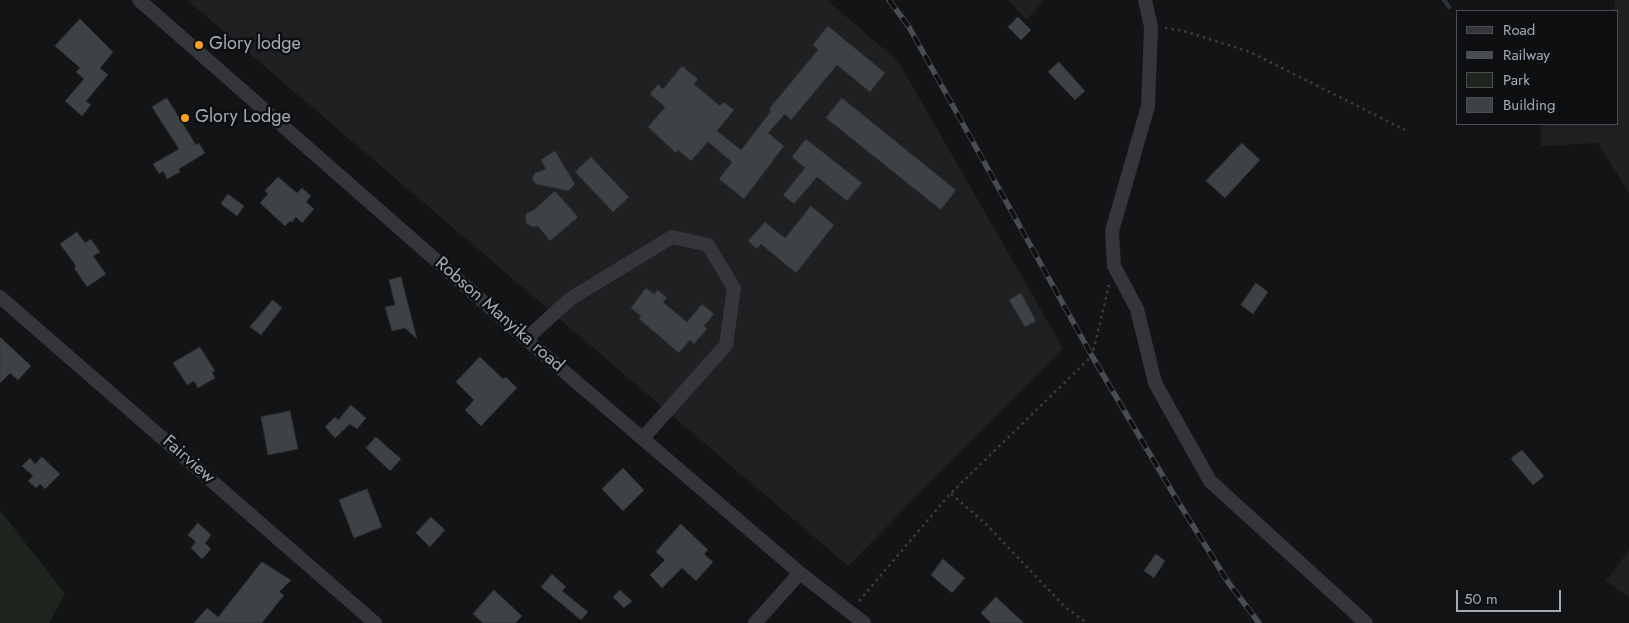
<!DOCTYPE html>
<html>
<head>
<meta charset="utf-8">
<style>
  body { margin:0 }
  #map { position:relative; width:1629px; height:623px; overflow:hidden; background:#131415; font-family:Jost,sans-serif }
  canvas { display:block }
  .legend { position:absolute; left:1456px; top:10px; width:162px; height:115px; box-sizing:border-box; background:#0e0f10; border:1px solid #4a4e53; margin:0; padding:6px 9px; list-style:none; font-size:15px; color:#a4acb7 }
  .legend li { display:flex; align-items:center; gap:10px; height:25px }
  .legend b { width:25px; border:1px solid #4a4e53 }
  .scale { position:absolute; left:1456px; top:590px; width:105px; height:22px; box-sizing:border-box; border:2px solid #a4acb7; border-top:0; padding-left:6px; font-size:15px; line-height:18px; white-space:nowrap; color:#a4acb7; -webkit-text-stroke:4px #0e0f10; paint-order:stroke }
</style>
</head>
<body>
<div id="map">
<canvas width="1629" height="623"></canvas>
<ul class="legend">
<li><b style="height:6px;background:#34363b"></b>Road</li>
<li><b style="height:6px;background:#494c52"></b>Railway</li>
<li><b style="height:14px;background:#1d251e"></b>Park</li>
<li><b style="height:14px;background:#3f4245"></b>Building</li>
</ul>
<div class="scale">50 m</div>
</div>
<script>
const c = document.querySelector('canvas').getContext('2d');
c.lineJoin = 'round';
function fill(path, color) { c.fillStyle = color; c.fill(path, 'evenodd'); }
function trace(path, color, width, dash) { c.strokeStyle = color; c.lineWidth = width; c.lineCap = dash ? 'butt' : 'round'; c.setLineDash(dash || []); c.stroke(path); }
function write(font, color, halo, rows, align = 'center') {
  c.font = font + ' Jost,sans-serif'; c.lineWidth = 5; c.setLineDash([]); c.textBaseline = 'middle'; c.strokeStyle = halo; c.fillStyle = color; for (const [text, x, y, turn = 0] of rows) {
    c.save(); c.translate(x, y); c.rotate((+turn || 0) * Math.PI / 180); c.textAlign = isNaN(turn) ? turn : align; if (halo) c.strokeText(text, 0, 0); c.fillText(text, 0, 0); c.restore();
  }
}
fill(new Path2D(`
  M187 0H827L898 61 1063 348 848 566Z
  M1008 0H1045L1026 20Z
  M1615 0H1629V193L1598 143 1541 146V124H1618V11H1614Z
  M1629 550V597L1606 581Z`), '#1f2022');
fill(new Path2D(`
  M0 510 65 594 49 623H0Z`), '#1d251e');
trace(new Path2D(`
  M1444 0 1449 7`), '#29343a', 4.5);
const building = new Path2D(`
  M1018 17 1031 30 1021 40 1008 27Z
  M80 19 113 52 100 68 108 75 86 101 91 105 82 116 65 101 84 79 76 72 80 68 55 46Z
  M828 26 885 73 870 92 837 65 791 120 785 114 768 133 784 146 744 199 719 179 732 162 708 142 691 161 678 150 676 153 648 127 665 107 650 94 658 84 663 89 682 66 698 79 694 84 720 106 724 102 734 110 717 131 741 150 771 111 769 109 818 50 813 45Z
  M1059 62 1085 91 1075 100 1048 72Z
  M167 98 196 145 199 143 205 153 179 169 180 172 167 179 163 171 159 174 153 164 179 149 152 107Z
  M842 98 956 190 941 210 826 118Z
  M806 139 862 183 847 201 817 177 794 204 783 195 805 168 792 157Z
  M1242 143 1260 160 1225 198 1206 181Z
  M555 151 575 184 568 191 536 184 532 179 535 173 546 169 541 160Z
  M591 157 629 197 613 212 575 172Z
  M278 177 297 193 302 188 311 196 306 202 314 209 302 223 296 217 292 222 290 221 285 226 260 203 268 194 265 191Z
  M555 191 578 217 550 241 538 226 533 227 527 224 525 217 527 213 534 210Z
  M228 194 244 206 237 216 221 204Z
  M811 206 834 225 796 273 761 244 757 249 748 241 765 222 785 238Z
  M77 232 85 243 91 239 100 252 93 256 106 274 87 287 74 268 76 266 60 244Z
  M401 277 417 339 405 328 392 331 385 307 395 305 389 280Z
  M1256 283 1268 292 1253 314 1241 305Z
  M646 288 654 294 658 290 667 298 663 302 687 322 702 304 714 314 704 326 707 329 694 344 690 340 679 353 639 319 641 316 631 308Z
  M1021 293 1036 321 1025 327 1009 300Z
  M273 300 282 308 261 335 250 327Z
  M0 337 31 366 18 380 10 373 0 383Z
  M200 347 215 371 212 372 215 378 198 388 194 381 187 385 173 363Z
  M480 357 503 379 506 377 517 388 481 426 465 410 474 400 456 382Z
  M351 405 366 418 357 429 350 424 335 438 325 427 335 417 338 420Z
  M290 411 298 449 268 455 261 417Z
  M376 437 401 459 390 471 366 448Z
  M1522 450 1544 476 1533 485 1511 459Z
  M42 457 60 474 45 489 40 484 36 488 28 481 33 476 22 466 30 458 35 464Z
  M623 468 644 490 623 511 602 489Z
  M367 489 382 527 354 538 339 500Z
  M431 517 445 530 430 547 416 533Z
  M198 523 211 535 205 543 211 549 202 559 191 548 196 542 188 535Z
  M681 524 708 550 704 554 713 562 696 581 682 568 662 588 650 575 665 560 656 552Z
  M1156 554 1165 561 1154 578 1144 571Z
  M943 559 965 578 952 593 931 575Z
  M262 562 291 580 279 592 284 595 262 623H194L207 608 218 617Z
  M552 574 566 587 562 591 588 612 581 620 541 587Z
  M494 590 522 616 515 623H483L473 614Z
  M620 590 632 601 624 608 613 597Z
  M996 597 1024 623H991L981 613Z`);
fill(building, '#3f4245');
trace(building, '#2d2e31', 1);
trace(new Path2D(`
  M1165 28 1184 31 1250 52 1405 130
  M951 494 985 523 1065 607 1087 623
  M859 601 950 494 1092 356 1109 285`), '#3a3d42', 2.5, [2.5, 4]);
trace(new Path2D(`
  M139 0 526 339 800 573 864 623
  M1145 0 1151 27 1148 106 1112 231 1114 266 1137 309 1155 383 1210 481 1366 623
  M0 297 375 623
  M526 339 570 299 672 237 708 245 734 288 726 345 643 438
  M755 623 800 573`), '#34363b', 14);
const rail = new Path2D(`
  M889 0 909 27 1092 356 1177 500 1228 582 1259 623`);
trace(rail, '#494c52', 5.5);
trace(rail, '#0e0f10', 4, [11]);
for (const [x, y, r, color] of [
  [199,45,5,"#fd9f23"],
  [185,118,5,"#fd9f23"]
]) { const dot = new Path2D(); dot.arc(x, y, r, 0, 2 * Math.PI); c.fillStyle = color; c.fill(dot); trace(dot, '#0e0f10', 2); }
write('18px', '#a4acb7', '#0e0f10', [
  ["Glory lodge",209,45],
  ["Glory Lodge",195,118]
], 'left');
write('18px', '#a4acb7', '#0e0f10', [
  ["Robson Manyika road",499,315,41],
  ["Fairview",188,460,41]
]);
</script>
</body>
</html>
